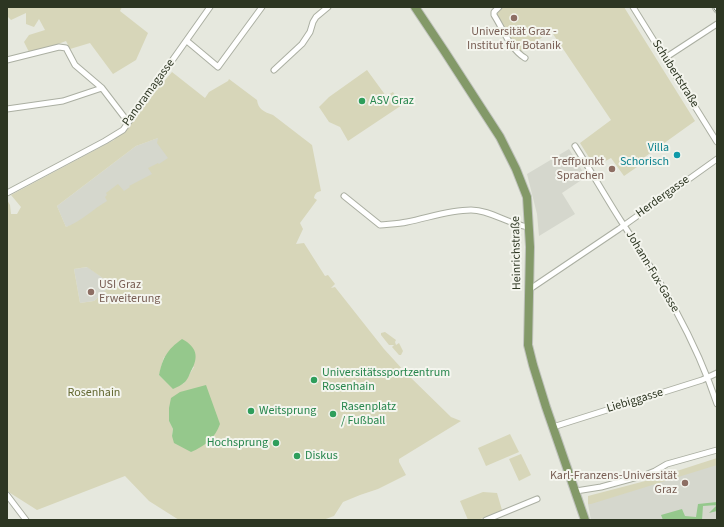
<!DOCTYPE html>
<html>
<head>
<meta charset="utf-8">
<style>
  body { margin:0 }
  #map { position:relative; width:724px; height:527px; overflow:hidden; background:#e6e8de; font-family:"Source Sans 3",sans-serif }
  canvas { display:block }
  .frame { position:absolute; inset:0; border:8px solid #2d3622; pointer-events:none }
</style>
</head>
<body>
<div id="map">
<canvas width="724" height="527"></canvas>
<div class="frame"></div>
</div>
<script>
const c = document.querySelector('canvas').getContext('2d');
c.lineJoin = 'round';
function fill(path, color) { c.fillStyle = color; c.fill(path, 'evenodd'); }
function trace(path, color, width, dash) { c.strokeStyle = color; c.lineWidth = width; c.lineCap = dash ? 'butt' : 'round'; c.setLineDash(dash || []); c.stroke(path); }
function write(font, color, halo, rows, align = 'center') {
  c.font = font + ' "Source Sans 3",sans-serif'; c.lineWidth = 4; c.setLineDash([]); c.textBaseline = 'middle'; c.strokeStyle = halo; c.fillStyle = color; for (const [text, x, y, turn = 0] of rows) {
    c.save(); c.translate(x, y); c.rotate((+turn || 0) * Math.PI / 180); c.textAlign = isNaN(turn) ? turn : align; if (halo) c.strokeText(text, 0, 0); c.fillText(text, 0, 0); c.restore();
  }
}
fill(new Path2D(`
  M174 132 201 186 66 227 57 206 136 146Z
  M569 149 586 177 562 193 575 214 539 236 537 214 527 174Z
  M88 267 104 279 113 283 94 301 80 303 74 269Z
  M717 463V520H591L588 504Z`), '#d5d7cd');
fill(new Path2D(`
  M7 7H122L120 11 148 33 136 60 113 74 90 43 70 49 66 41 45 49 29 52 24 42 29 35 45 30 39 19 34 27 26 24V13L11 20 7 16Z
  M502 7H624L695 121 635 164 637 167 624 176 611 158 595 167 580 143 611 120 551 31 520 53 494 13Z
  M367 70 386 96 393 92 402 105 348 141 340 127 329 122 319 107 329 97Z
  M172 72 205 98 209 92 228 81 229 79 257 100C258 109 264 112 273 115L312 145 321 191C316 192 315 194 314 198L317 200 300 223 303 229 296 244 304 243 325 276 328 275 335 284 331 288 335 287 384 349 405 372 451 417 461 421 399 459V462L406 475 378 489 360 495 343 502 334 516 323 520H179L149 501 125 476 37 510 7 491V200L10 205 11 214H17L21 207 11 195 114 140ZM158 138 157 143 168 158 159 164 158 163 148 168 152 174 129 186 130 187 124 191 118 184 106 193 107 195 105 197 107 201C93 209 82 221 66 227L57 206 136 146ZM87 267 104 279 113 283 94 301 80 303 74 269ZM164 357 194 367 184 383 173 388 159 375ZM169 408 191 452 172 436 173 429 169 421Z
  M385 332 396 340 395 342 396 345 399 343 403 351 401 355H399L392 347 394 345H389L381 335V333Z
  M510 434 519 452 486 466 478 448Z
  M521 454 531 475 519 481 509 459Z
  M717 458V465L591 504H588V496L649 480Z
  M483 492 497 493 502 510 478 520H468L460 501Z`), '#d7d6b9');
fill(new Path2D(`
  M182 339C197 347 199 357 191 371 189 375 188 379 185 382 182 385 177 387 173 389L159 375C163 357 167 350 182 339Z
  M206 385 220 424C215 438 205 446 191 452L174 443 172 436 173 429 169 421V408L171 398 180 392Z
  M717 502V511L709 513 717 505 703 506 702 520H663L661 515 682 509 685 516 696 517 698 504Z`), '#95c88c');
const minor = new Path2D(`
  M499 7 494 12V15C503 29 510 49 525 58
  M633 7 717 142
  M715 7 717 10
  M187 41 218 67 262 7
  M665 58 717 24
  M7 60 59 47 66 48 75 65 102 88 128 122
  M274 70 302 44 310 32 313 22 316 17 328 7
  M7 109 63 101 102 88
  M575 146C591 171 605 196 621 221 659 278 695 338 717 404
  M7 193 105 141 123 130 210 7
  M344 196 380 225C389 224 398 224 407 222 428 218 449 210 471 210 491 210 509 225 529 227
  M530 289 619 229 717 159
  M553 427 702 380 717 373
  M576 491 601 487 645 475 655 471 667 464 717 450
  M7 495 26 520
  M486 520 537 499`);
const primary = new Path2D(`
  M415 7 445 52 500 137 516 169 527 197 530 247 528 345 533 365 546 407 585 520`);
trace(minor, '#abafa2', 7);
trace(primary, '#c0c3bd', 10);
trace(minor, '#fff', 5);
trace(primary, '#839968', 8);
trace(new Path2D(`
  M713 7 717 13`), '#68725c', 1);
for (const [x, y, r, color] of [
  [514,18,4,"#8d6e63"],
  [362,101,4,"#2e9e5b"],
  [677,155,4,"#0f9aa8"],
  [612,169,4,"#8d6e63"],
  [91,292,4,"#8d6e63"],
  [314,380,4,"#2e9e5b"],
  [251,411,4,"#2e9e5b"],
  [333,414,4,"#2e9e5b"],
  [276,443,4,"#2e9e5b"],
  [297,456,4,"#2e9e5b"],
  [685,483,4,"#8d6e63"]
]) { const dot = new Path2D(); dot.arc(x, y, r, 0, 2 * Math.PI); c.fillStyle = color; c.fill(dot); trace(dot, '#f4f5ee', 1.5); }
write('12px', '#785e54', '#f4f5ee', [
  ["Universität Graz -",514,32,"center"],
  ["Institut für Botanik",514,46,"center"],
  ["Treffpunkt",604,162],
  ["Sprachen",604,176],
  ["USI Graz",99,285,"left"],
  ["Erweiterung",99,299,"left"],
  ["Karl-Franzens-Universität",677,476],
  ["Graz",677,490]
], 'right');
write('12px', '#2d3622', '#f4f5ee', [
  ["Schubertstraße",675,74,58],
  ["Panoramagasse",149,93,-54],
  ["Herdergasse",663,197,-36],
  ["Heinrichstraße",517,253,-91],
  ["Johann-Fux-Gasse",652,272,59],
  ["Liebiggasse",635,401,-17]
]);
write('12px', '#27864d', '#f4f5ee', [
  ["ASV Graz",370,101],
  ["Universitätssportzentrum",322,373],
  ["Rosenhain",322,387],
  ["Rasenplatz",341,407],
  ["/ Fußball",341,421],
  ["Weitsprung",259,411],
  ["Hochsprung",268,443,"right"],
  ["Diskus",305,456]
], 'left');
write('12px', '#0d838f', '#f4f5ee', [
  ["Villa",669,148],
  ["Schorisch",669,162]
], 'right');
write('12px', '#636831', '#f4f5ee', [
  ["Rosenhain",94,393]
]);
</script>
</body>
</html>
